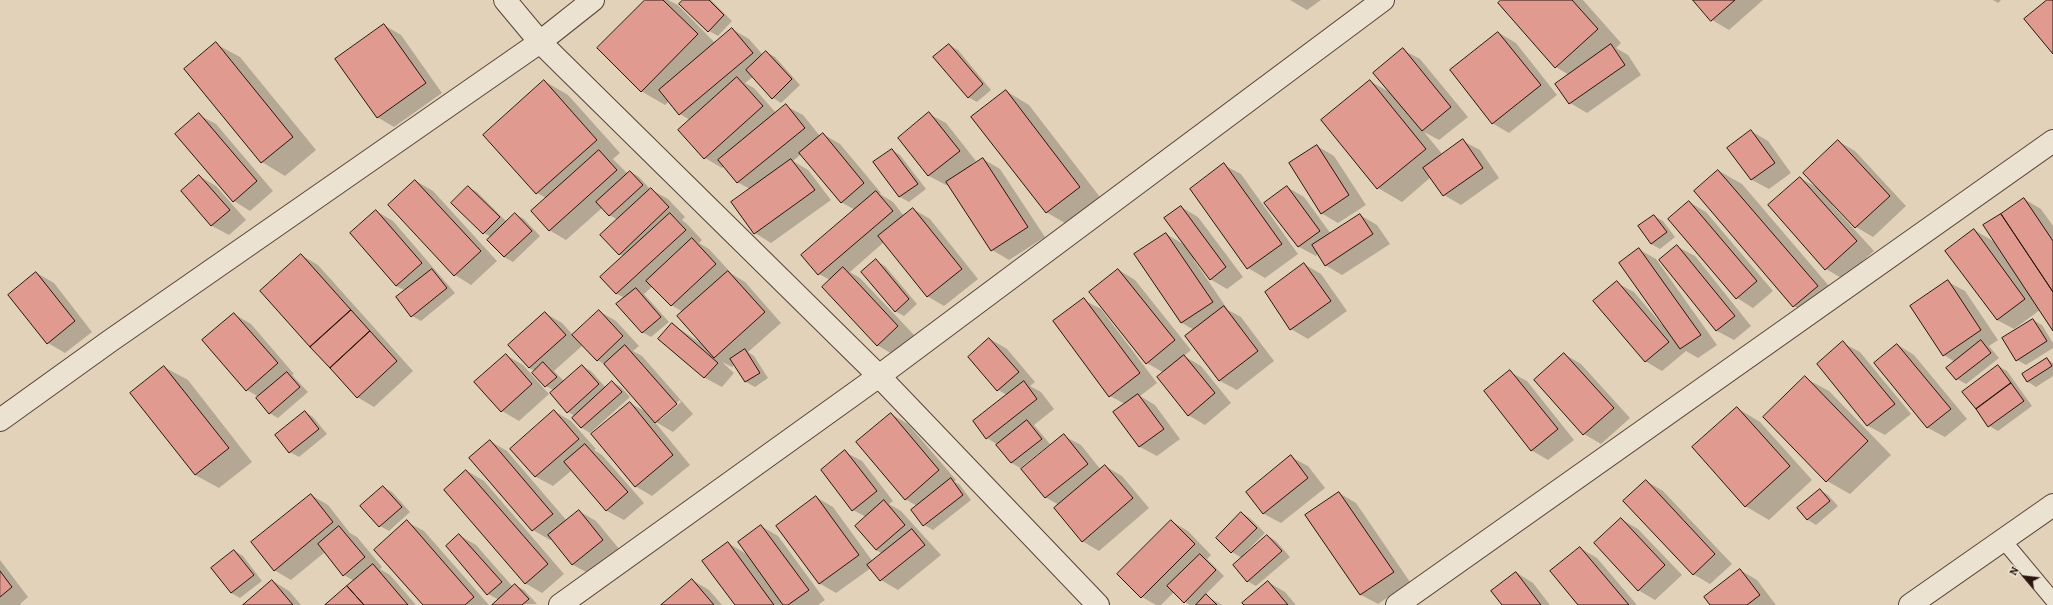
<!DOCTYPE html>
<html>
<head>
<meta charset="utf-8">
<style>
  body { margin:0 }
  #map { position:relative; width:2053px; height:605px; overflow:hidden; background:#e2d2ba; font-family:Alegreya,serif }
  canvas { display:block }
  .north { position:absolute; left:2005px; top:557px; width:40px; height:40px; -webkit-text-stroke:3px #ece2d2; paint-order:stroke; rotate:298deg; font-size:11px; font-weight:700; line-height:16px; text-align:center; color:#2a150d }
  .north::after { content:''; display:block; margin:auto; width:14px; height:18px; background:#2a150d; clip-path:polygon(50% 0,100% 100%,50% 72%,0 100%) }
</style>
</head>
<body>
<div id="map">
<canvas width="2053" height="605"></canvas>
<div class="north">N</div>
</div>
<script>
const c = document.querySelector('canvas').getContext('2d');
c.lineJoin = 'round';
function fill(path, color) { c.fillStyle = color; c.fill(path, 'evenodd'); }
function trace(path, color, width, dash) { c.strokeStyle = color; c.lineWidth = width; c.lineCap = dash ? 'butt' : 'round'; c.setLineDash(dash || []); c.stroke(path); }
fill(new Path2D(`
  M646 0H668L678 5 715 43 732 29 749 39 763 55 766 52 775 57 800 85 781 103 773 98 753 77 745 83 754 88 777 114 786 106 803 115 820 136 823 134 840 144 881 193 880 194 893 202 904 216 913 209 930 219 978 279 944 306 927 296 884 242 850 272 860 278 915 336 894 355 877 345 830 280 819 274 855 210 841 202 801 154 793 161 808 170 831 200 771 243 755 233 750 189 737 182 724 166 722 168 705 158 690 120 680 114 669 101 665 105 641 91Z
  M684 0H711L732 21 718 36 709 31Z
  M1290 0H1321L1307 10Z
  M1503 0H1583L1621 43 1616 48 1628 55 1641 75 1587 113 1570 103 1569 75 1556 67Z
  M1694 0H1763L1729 30 1712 20Z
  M1993 0H2001L1998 3Z
  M384 25 401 35 442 93 394 127 377 117Z
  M1499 33 1516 43 1557 95 1509 133 1492 123Z
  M216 44 240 57 316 150 285 176 262 162Z
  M949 45 958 50 991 90 977 102 968 97Z
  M1403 50 1420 59 1468 117 1439 140 1424 132 1443 155 1463 141 1480 150 1499 178 1461 205 1444 195 1431 177 1402 202 1378 188 1370 81 1391 93Z
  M544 81 568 95 620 153 613 159 628 174 631 172 639 177 650 189 668 199 685 217 682 220 687 224 702 240 699 243 709 249 732 274 745 282 781 323 748 352 754 356 768 378 755 387 746 382 735 364 732 367 722 362 734 373 722 387 705 378 660 339 672 324 705 346 683 312 671 305 653 286 644 294 669 322 651 337 642 332 625 298 617 294 601 277 623 256 619 254 618 220 609 215 602 208 566 240 549 230 546 198 537 193Z
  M1006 91 1029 105 1103 201 1070 226 1046 212Z
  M929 114 946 123 976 161 972 164 973 166 983 159 1000 169 1045 237 1009 260 992 250 948 184 946 185 929 176 899 138Z
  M199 115 216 124 273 191 250 211 234 201Z
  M1751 131 1768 141 1791 173 1769 189 1752 180Z
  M1838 141 1855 151 1906 206 1873 237 1856 227 1834 204 1832 205 1874 251 1843 279 1826 269 1800 178 1820 189Z
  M1317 146 1334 156 1366 205 1338 223 1321 213Z
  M892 150 900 155 926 189 909 202 900 197 875 162Z
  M1224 165 1241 174 1298 254 1265 278 1248 268Z
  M1719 171 1742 184 1841 300 1818 320 1794 306 1696 191Z
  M199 176 216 186 246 220 229 235 212 226 182 191Z
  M416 181 433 191 497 261 471 285 455 275Z
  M468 187 477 192 507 222 515 214 524 219 540 236 513 262 504 257 491 237 484 233 453 203Z
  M1287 187 1304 197 1331 234 1360 215 1377 225 1390 244 1342 275 1325 265 1318 254 1316 256 1299 247Z
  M2024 199 2041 209 2053 226V329L2040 310 2014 329 1997 320 1974 230 1995 242Z
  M1689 202 1706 212 1773 291 1753 308 1737 298Z
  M1181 207 1198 217 1243 277 1227 289 1210 279 1195 259 1194 260 1228 310 1241 317 1274 361 1237 390 1220 381 1187 336 1194 330 1182 323 1136 254 1166 234 1185 245Z
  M376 211 393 221 455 293 421 321 412 316 406 291 396 286Z
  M1654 216 1663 221 1675 237 1660 249 1651 244Z
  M1678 247 1695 256 1751 326 1734 340 1717 331 1660 260Z
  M1640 250 1656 259 1717 345 1698 358 1686 351 1662 371 1645 361 1617 283 1634 292 1662 325 1663 324Z
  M301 255 318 265 413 371 374 407 357 397Z
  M876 261 885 266 917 304 904 316 895 311Z
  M1304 264 1321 274 1347 311 1308 339 1291 329Z
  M1119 270 1135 280 1191 350 1184 356 1201 366 1231 403 1205 425 1188 415 1164 373 1147 363Z
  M37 273 54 283 92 332 65 353 48 343 10 295Z
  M1948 282 1965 291 1998 340 1989 346 1999 358 1966 384 1957 379 1948 368 1955 362 1944 355Z
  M1084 300 1101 309 1157 383 1140 396 1155 405 1180 439 1157 456 1140 447 1114 412 1125 404 1110 396Z
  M599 311 616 321 639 346 633 351 642 356 693 414 673 432 654 421 690 465 652 496 635 486 630 403 648 413 606 365 597 360 583 345 554 371 565 382 582 366 591 371 606 388 612 382 621 387 630 397 590 433 582 428 573 418 575 416 568 412 555 391 546 386 535 371 529 368 509 345 545 313 562 323 573 335ZM680 400 681 402 660 420 659 419Z
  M234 314 251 324 294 374 292 375 308 392 278 418 269 413 259 397 247 390Z
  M2033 320 2042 325 2053 343V348L2026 365 2017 360Z
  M990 339 1007 349 1035 382 1030 386 1041 392 1054 409 1034 425 1050 444 1020 468 1012 463 998 445 987 438 974 421 1007 395 998 390Z
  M1843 343 1860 352 1911 414 1885 435 1868 426 1818 364Z
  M1898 345 1914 355 1967 419 1945 437 1928 428 1876 363Z
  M1564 354 1581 364 1630 418 1601 444 1584 434Z
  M506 355 523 365 549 394 519 421 502 411 475 382Z
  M2047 359 2053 363V376L2036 387 2028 382 2023 375Z
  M1998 366 2007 371 2032 406 1998 431 1989 426Z
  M164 367 188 380 252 462 219 488 195 475 131 393Z
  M1510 372 1527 381 1574 440 1548 460 1531 450Z
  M1805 378 1829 391 1891 455 1850 494 1827 481Z
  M1737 408 1760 422 1812 480 1769 520 1745 506Z
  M554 411 571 421 596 449 594 450 602 455 644 503 624 520 607 511 572 470 553 486 536 477 511 449Z
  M305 412 313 417 327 434 299 457 290 452Z
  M891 414 908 424 956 480 954 482 959 484 971 500 933 530 924 525 917 506 905 499Z
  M1064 436 1081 445 1101 470 1105 466 1122 476 1149 508 1099 551 1082 541 1059 505 1045 497Z
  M490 441 507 451 567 521 579 511 596 521 620 550 590 574 573 565 552 539 550 540 533 530 471 458Z
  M845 452 862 461 893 501 889 504 901 511 941 555 898 590 881 580 871 568 836 593 819 583 816 497 833 507 873 562 883 554 876 550 856 526 866 517 853 510Z
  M1291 457 1308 466 1325 488 1281 523 1264 514 1247 492Z
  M467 471 484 481 564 574 542 593 525 583Z
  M1646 481 1663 491 1732 564 1710 584 1693 574Z
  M383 487 392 492 410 512 389 531 380 526 362 506Z
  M1820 490 1828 495 1838 506 1816 525 1808 520 1798 508Z
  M1339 493 1356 503 1410 582 1378 604 1361 595 1306 516Z
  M311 495 328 505 350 533 357 537 382 567 380 569 390 575 416 605H327L354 581 344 575 325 552 291 580 274 570Z
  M1242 513 1250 518 1265 533 1244 554 1245 555 1268 536 1276 541 1290 557 1256 586 1247 581 1242 558 1232 552 1217 538Z
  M1621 519 1638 529 1682 575 1655 600 1638 590Z
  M1171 521 1188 531 1211 555 1207 559 1224 576 1205 595 1222 605H1189L1174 592 1161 605H1156L1142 597Z
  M407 522 424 531 489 605H424Z
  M761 526 778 536 825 600 818 605H736L728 543 748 555Z
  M459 535 476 545 513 587 515 585 524 590 537 604 493 605 499 600 488 594Z
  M1580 548 1597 558 1637 605H1580Z
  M235 551 243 556 262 581 240 598 231 593Z
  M0 560 28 597 20 604 22 605H0Z
  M1740 570 1757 580 1776 605H1711Z
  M1517 573 1533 583 1550 605H1503Z
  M692 580 709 590 722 605H662Z
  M273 581 289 591 301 605H244Z
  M1268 582 1285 592 1296 605H1245Z`), '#0003');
const building = new Path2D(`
  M645 0H663L698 34 641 92 597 48Z
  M683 0H709L724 15 708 32 679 4Z
  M1501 0H1572L1598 29 1555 68 1498 3Z
  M1693 0H1735L1711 21Z
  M2047 0H2053V54L2024 19Z
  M384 24 426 83 377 118 335 59Z
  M732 28 753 53 679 115 659 90Z
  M1498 32 1541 85 1492 124 1450 70Z
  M216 42 293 137 261 163 184 69Z
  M949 44 983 84 968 98 933 57Z
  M1611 44 1625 65 1569 104 1555 84Z
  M1403 48 1451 107 1422 131 1373 73Z
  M766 51 792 79 772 99 746 70Z
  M737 77 763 106 704 159 678 130Z
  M544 80 597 140 536 194 483 135Z
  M1370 80 1426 149 1377 189 1321 120Z
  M1006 90 1080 187 1046 213 971 117Z
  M786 104 805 128 737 183 718 160Z
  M929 112 960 151 928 176 898 138Z
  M199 113 257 181 233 202 175 134Z
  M1751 130 1775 163 1751 180 1727 148Z
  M823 133 864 183 841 203 799 153Z
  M1463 139 1483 168 1443 196 1423 168Z
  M1838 140 1890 196 1855 228 1803 173Z
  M1317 145 1349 195 1321 214 1289 163Z
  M892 149 918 184 899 197 873 162Z
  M599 150 617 170 549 231 531 211Z
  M983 158 1028 227 991 251 946 182Z
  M791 159 815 190 754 234 731 202Z
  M1224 163 1282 244 1247 269 1190 189Z
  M1718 170 1818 286 1793 307 1694 191Z
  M630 171 643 185 609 216 596 202Z
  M199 175 230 210 211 226 181 191Z
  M1800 177 1857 241 1825 270 1768 205Z
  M415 180 481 251 454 276 388 205Z
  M468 186 500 217 483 234 451 203Z
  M1287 186 1320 231 1298 247 1264 203Z
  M651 188 669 207 619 255 600 235Z
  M876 191 893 211 818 275 801 255Z
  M2024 198 2053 241V292L2001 214Z
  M1689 201 1757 281 1736 299 1668 219Z
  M1181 206 1226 267 1210 280 1164 218Z
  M913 208 962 269 927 297 878 236Z
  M376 210 422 263 396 286 350 233Z
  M515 213 532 231 504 257 487 240Z
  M670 213 686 230 616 294 600 277Z
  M1360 214 1373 234 1325 266 1312 245Z
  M2001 214 2053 292V331L1983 225Z
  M1654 215 1667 232 1651 244 1638 226Z
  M1974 229 2025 299 1997 320 1945 251Z
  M1166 233 1213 302 1181 323 1134 254Z
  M692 238 716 264 671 306 646 281Z
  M1677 245 1735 316 1716 331 1659 260Z
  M1639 248 1701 335 1680 349 1619 263Z
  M301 254 351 310 310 347 260 291Z
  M876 259 909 299 895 312 861 272Z
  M1304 263 1331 301 1290 330 1265 292Z
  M843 267 898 326 877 346 822 287Z
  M432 269 447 288 411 317 396 297Z
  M1118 269 1175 340 1146 364 1089 292Z
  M728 271 765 312 714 358 677 316Z
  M36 272 75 321 47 344 8 295Z
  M1948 280 1981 330 1943 356 1910 306Z
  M1617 281 1669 342 1645 362 1593 301Z
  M636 288 661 317 642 333 616 304Z
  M1084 298 1140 373 1109 397 1053 321Z
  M1224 306 1258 351 1219 381 1185 336Z
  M351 310 370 331 330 368 310 347Z
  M599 310 623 336 597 361 572 335Z
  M545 312 566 335 529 368 508 345Z
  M234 313 278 363 246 391 202 340Z
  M2033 319 2047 341 2016 361 2002 338Z
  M672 323 718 363 704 378 658 339Z
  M370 331 397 361 357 398 330 368Z
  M989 338 1019 372 997 391 968 357Z
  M1981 340 1991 353 1956 380 1946 368Z
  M1843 341 1895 404 1867 426 1817 364Z
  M1897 344 1951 409 1927 428 1874 363Z
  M625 345 677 404 655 423 604 364Z
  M745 349 760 373 745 382 730 359Z
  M1564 353 1614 408 1583 435 1534 380Z
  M506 354 532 384 501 412 474 382Z
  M1184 355 1215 393 1188 416 1157 377Z
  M2047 358 2052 366 2027 382 2022 374Z
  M543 362 557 377 545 387 532 373Z
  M582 365 599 384 567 413 550 393Z
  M1998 365 2011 383 1976 409 1962 392Z
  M164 366 229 448 195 475 130 393Z
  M1510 370 1558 429 1531 451 1484 391Z
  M287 372 300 387 269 414 256 398Z
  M1805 376 1868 441 1826 482 1763 417Z
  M612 381 622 392 581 428 572 418Z
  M1024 381 1037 399 986 439 973 421Z
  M2011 383 2024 401 1988 427 1976 409Z
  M1138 394 1164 429 1139 447 1113 412Z
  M630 402 673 455 635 487 591 434Z
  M1737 407 1790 466 1745 507 1692 447Z
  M554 410 579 439 535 477 510 449Z
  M305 411 319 429 289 453 275 435Z
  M891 413 939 470 905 500 856 442Z
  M1027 420 1042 439 1011 463 996 445Z
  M1064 434 1088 464 1045 498 1021 469Z
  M490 440 553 514 532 531 469 458Z
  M585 444 628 492 606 511 564 462Z
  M845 450 877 491 852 511 821 470Z
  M1291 455 1308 478 1263 514 1246 492Z
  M1105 465 1133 498 1082 542 1054 508Z
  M466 470 548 564 525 584 444 490Z
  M951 478 963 495 923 526 911 510Z
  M1646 480 1715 554 1693 575 1623 501Z
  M383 486 402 507 379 527 360 506Z
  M1820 489 1830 501 1807 520 1797 508Z
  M1339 492 1394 572 1360 595 1305 515Z
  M311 494 333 522 274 571 251 542Z
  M816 496 859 555 819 584 776 526Z
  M884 500 905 525 876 550 855 526Z
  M579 510 603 540 572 565 548 535Z
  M1241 512 1257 528 1231 553 1216 538Z
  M1621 518 1665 565 1638 591 1594 543Z
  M407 520 474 597 465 605H423L374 550Z
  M1171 520 1195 544 1141 598 1117 574Z
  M761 525 809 590 788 605H783L738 542Z
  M339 526 365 557 343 576 318 544Z
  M912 529 925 545 880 581 867 565Z
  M459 534 502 582 487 595 446 546Z
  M1267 535 1282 551 1247 582 1233 565Z
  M728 542 774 605H735L702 561Z
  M1580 547 1629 605H1578L1550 571Z
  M234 550 254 575 231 593 211 568Z
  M1200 554 1216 570 1184 603 1167 586Z
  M373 564 408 605H364L347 586Z
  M1740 569 1760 595 1747 605H1710L1704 597Z
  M0 571 12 587 0 597Z
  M1516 572 1541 605H1502L1491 591Z
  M692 579 714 605H661Z
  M272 580 293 605H243Z
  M1268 581 1288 605H1244L1242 603Z
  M515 584 529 599 522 605H492Z
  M347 586 364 605H325Z
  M1206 594 1217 605H1196Z`);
fill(building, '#e19a90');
trace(building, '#2a150d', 1);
const lane = new Path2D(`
  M2003 540 2053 600`);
const street = new Path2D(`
  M505 0 540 42 879 376 1098 605
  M0 420 110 341 540 42 593 0
  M560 605 879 376 1383 0
  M1397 605 2053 141
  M1910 605 2053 505`);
trace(lane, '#584438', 17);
trace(street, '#584438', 24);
trace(lane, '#ece2d2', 15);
trace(street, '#ece2d2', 22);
</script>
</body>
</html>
